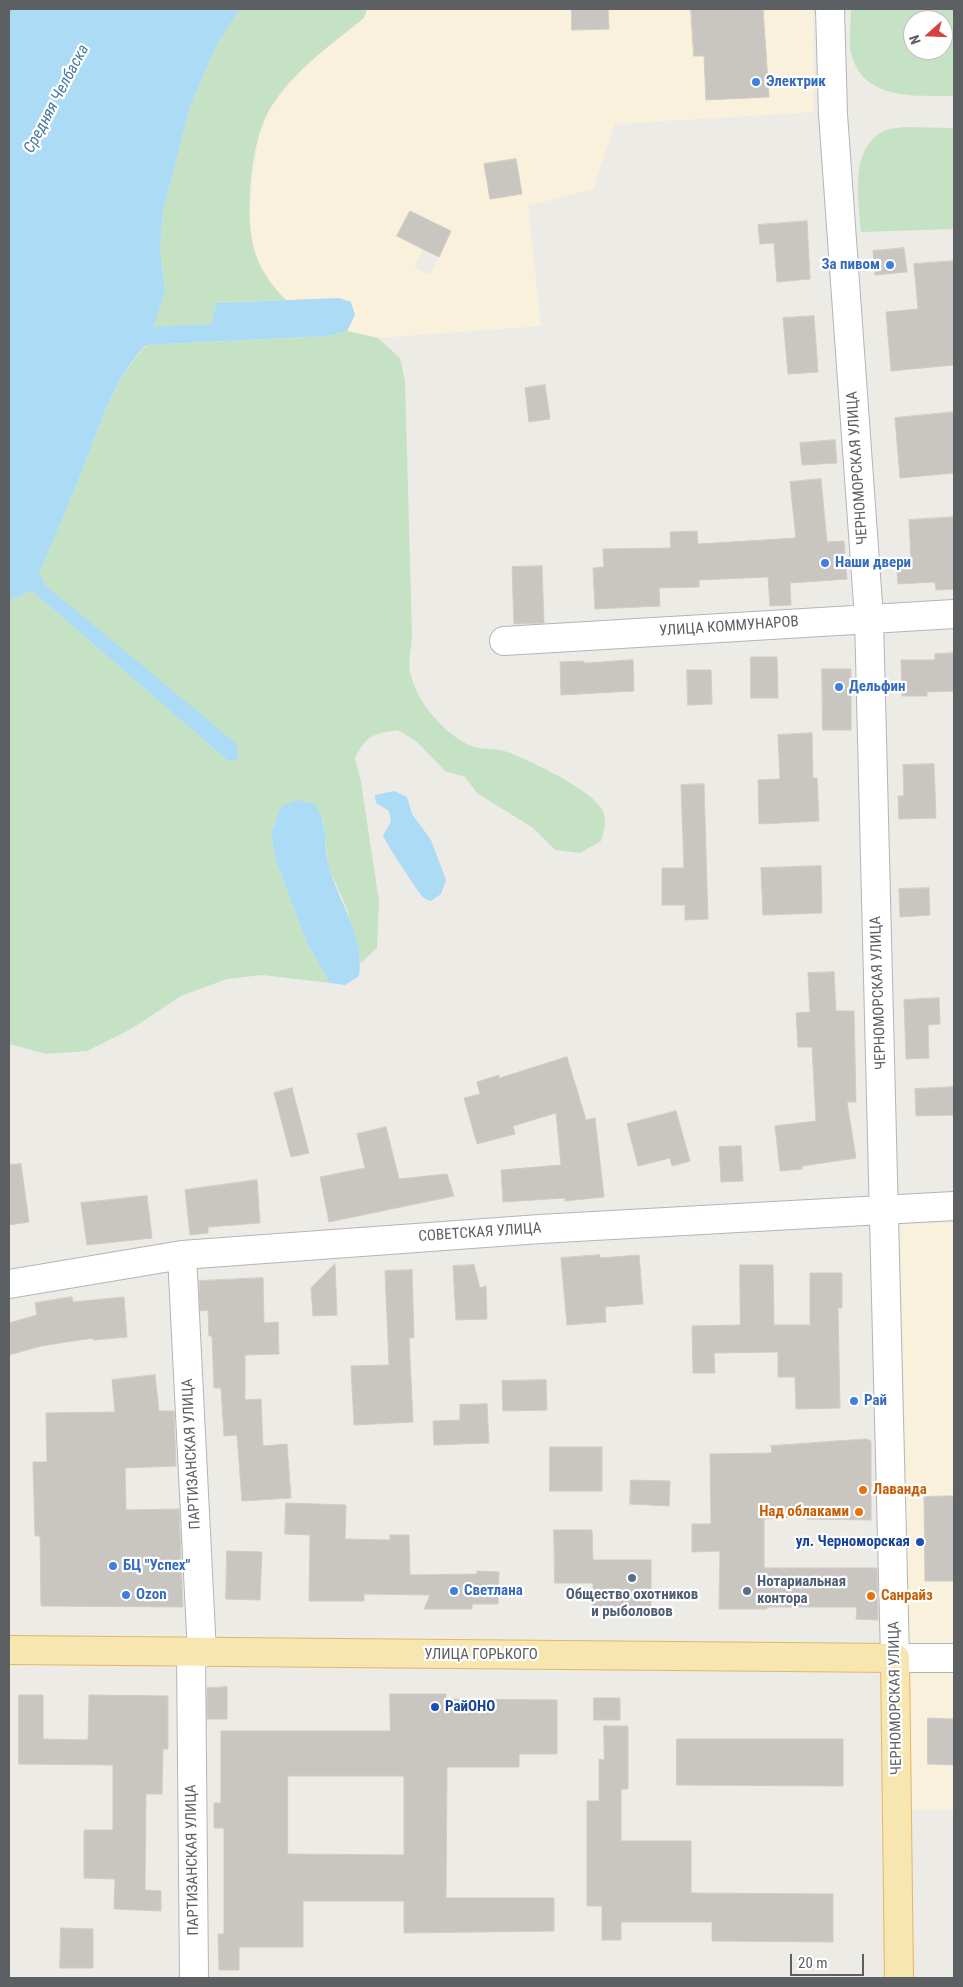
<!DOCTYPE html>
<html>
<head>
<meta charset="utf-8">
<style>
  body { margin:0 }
  #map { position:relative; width:963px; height:1987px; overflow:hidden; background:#edebe5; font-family:"Roboto Condensed",sans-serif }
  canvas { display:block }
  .frame { position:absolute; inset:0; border:10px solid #5c6063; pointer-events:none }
  .north { position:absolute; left:903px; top:10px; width:50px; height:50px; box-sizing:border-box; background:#fff; border:1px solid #bebfc1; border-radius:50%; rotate:250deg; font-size:14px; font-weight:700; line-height:20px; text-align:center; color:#5c6063 }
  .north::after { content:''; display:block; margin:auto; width:18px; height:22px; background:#d74141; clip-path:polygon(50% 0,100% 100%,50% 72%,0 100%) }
  .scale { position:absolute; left:790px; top:1954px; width:74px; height:22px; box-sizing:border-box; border:2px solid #5c6063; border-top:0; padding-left:6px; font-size:15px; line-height:18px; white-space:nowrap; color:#5c6063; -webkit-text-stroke:4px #fff; paint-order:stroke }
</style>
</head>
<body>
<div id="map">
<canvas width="963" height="1987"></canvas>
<div class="frame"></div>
<div class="north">N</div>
<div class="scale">20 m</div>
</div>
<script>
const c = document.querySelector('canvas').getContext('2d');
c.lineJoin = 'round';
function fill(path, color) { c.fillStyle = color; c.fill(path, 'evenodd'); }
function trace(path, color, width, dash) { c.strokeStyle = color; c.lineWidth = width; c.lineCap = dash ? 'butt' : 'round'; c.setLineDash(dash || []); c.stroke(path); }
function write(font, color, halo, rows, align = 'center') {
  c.font = font + ' "Roboto Condensed",sans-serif'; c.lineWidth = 4.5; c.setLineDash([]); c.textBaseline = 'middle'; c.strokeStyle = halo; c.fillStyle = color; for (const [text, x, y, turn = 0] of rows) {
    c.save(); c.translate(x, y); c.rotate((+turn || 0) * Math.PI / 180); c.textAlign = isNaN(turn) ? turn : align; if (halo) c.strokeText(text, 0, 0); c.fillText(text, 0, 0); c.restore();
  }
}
fill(new Path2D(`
  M367 9H813L814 112 615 124 593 189 528 206 541 326 378 338 347 331 355 315 339 298 286 300 273 288 257 259 249 226 253 173 259 136 270 108 307 62 364 18ZM410 211 451 231 430 275 414 267 423 249 398 236Z
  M954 1223V1645L909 1644 900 1224Z
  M910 1672H954V1810H912Z`), '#faf1dd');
fill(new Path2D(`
  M240 9H367L364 18C331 45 294 70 271 107 250 139 242 225 258 260 264 275 274 288 286 300L216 303 212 324 152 328 165 292 160 249 163 211 190 107 217 44Z
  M851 9H954V96C914 96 859 101 850 48 849 35 851 21 851 9ZM913 20H943V50H913Z
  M905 127 954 128V229L861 232C859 200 848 147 886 130 891 128 899 128 905 127Z
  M347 331 378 338 400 358 405 381 412 634C412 646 407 664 411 676 419 704 443 732 469 745 481 751 497 747 510 753 532 762 593 790 603 811 607 822 604 831 601 841L580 853 555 850 533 828 477 793 465 777 445 771 417 742 398 730C373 734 367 735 355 758L361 782 379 901 377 948 361 963 347 909 328 866 323 818 281 806 271 834 276 861 307 943 330 983 262 975 227 979 181 996 131 1029 87 1051 46 1054 9 1044V603L14 598 32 591 228 761 238 759 45 585 38 573C52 542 66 512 78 481 97 435 111 381 147 345L328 336Z`), '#c6e2c4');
fill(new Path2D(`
  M9 9H240L217 44 190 107 163 211 160 249 165 292 153 327 212 324 216 303 339 298 351 302 355 315 347 331 328 336 146 345C111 381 97 435 78 481 66 512 52 542 39 573L45 585 237 744 238 759 228 761 32 591 14 598 9 603Z
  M394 791 407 797 412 814 431 840 446 880 441 894 431 901C427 900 423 898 421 895 415 887 385 842 383 835L391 822 389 811 376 803 375 795Z
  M297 800 315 804C330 829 322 843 329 867 339 902 365 938 359 976L345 985 330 983 307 943 276 861 271 834 281 806Z`), '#acdbf6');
const building = new Path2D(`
  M572 9H608L609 29 572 30Z
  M691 9H763L769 97 706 100 704 56H694Z
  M516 159 522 194 490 199 484 164Z
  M410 211 451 231 439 257 397 236Z
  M807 221 810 279 777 282 774 243 760 244 758 225Z
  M904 248 907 272 875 275 873 251Z
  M954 261V365L891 371 886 312 918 309 914 264Z
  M814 316 818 372 788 374 783 318Z
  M545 385 550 419 529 422 525 388Z
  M954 412V473L900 478 895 418Z
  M835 440 837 463 802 465 800 443Z
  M821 479 827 542 844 541 847 579 790 583 791 605 770 606 768 577 699 580V587L659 588 660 606 595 609 593 568 604 567 603 549 671 548 670 532 697 531 698 544 796 538 790 482Z
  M954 517V589L936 590 935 582 898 584 896 558 911 557 909 520Z
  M542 566 544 623 514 624 512 567Z
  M954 653V691L927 692V696H902L901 660H935V654Z
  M751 657H777L778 698H751Z
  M633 660 634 691 561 695 560 662 584 661V663Z
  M822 669H851V730H823Z
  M687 670H711L712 704 688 705Z
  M812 733 813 778H817L819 821 759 824 758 780 780 779 778 735Z
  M934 764 936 818 899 819 898 796H904L903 765Z
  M704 784 708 919 685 920V905H662V868H684L681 785Z
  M821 866 822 913 763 915 761 868Z
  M929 888 930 915 900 917 899 889Z
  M834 972 836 1011H854L856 1102H847L856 1158 802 1166V1169L780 1171 775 1126 816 1121 812 1047H798L796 1013 810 1012 808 973Z
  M939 998 940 1024 928 1025 929 1058 906 1059 904 1000Z
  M567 1057 586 1120 595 1118 604 1197 565 1201V1198L503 1202 501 1170 561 1165 556 1113 513 1126 515 1134 477 1144 464 1098 480 1094 477 1082 499 1075V1078Z
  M954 1087V1115L916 1116 915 1089Z
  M292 1088 309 1153 291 1157 274 1093Z
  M676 1111 690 1161 672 1166 670 1158 638 1166 627 1124Z
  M386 1127 399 1179 447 1174 454 1196 329 1222 320 1177 365 1168 357 1134Z
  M741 1146 743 1181 721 1182 719 1147Z
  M21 1164 29 1222 9 1225V1165Z
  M257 1180 260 1223 208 1227V1233L190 1235 185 1190Z
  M147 1196 152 1238 87 1245 81 1203Z
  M600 1255V1258L639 1255 643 1304 605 1307 606 1322 567 1325 561 1258Z
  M335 1264 337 1315 313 1316 311 1288Z
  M474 1265 480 1288 486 1286 487 1319 456 1320 453 1266Z
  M740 1265H773L774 1325H810V1273H842V1308H838L840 1408 796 1409 795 1377H778V1352L714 1353 715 1373H693L692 1326 740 1325Z
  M412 1270 414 1338H409L413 1422 354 1425 351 1366 389 1365 385 1271Z
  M263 1278 264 1323 278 1322 279 1354 245 1355V1400L261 1399 263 1446 287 1444 291 1498 242 1501 237 1435 224 1436 221 1388H214L212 1336H209L208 1310 200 1311 199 1281Z
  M72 1297 73 1302 124 1297 127 1337 93 1340V1338L41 1346 9 1355V1323L37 1315 35 1303Z
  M155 1375 159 1411H174L176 1466 125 1468 126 1510 179 1509 183 1607 41 1606 40 1536H35L33 1462H47L46 1413 115 1412 112 1380Z
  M546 1380 547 1410 503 1411 502 1381Z
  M487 1404 489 1443 434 1445 433 1421 460 1420V1405Z
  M867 1439 871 1441V1520L807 1519V1516L764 1519V1568H877L878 1620 856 1619 857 1607H767V1609H719L720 1551 692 1552V1524H711L710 1454 772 1453 771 1446Z
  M550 1447H602V1491H550Z
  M631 1480 670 1481 669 1506 630 1504Z
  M944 1496H954V1581H925L924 1497Z
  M286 1503 346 1505 345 1539 390 1540V1535H409L410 1575 477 1574V1571L499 1572 498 1604H472V1609H424L430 1595 364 1594V1601H309L310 1535 285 1534Z
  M554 1530H592L593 1560H651V1606H593V1583H555Z
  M227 1551 262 1552 260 1600 226 1599Z
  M227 1687V1719H207V1688Z
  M390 1694H446V1699L557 1700V1754H519V1767H447L446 1898H554V1931L404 1933V1901H303V1947H239V1970H219L218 1934H224V1828H214V1803H221V1731H390ZM288 1776H404V1855L288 1854Z
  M19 1695H43V1739L88 1740 89 1695 168 1696V1749H163L162 1794H146L145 1890 161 1891V1911L114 1909 115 1879 84 1878V1830H113V1765L19 1764Z
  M594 1698H620V1720H594Z
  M928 1718 954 1719V1765L928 1764Z
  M604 1726H628V1789H621V1841H691V1893L833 1894V1942L712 1941V1922H621V1940H602V1906H587V1801H599V1759L604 1760Z
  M677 1739H843V1786L677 1785Z
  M61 1928 93 1929V1968H60Z`);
fill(building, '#c9c5c1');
trace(building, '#d1ccc4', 1);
const minor = new Path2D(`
  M830 9 833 114 869 618 895 1658H954
  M504 641 954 614
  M182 1255 202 1653
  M9 1284 182 1255 540 1229 954 1206
  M191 1653 194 1978`);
const major = new Path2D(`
  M9 1650 895 1658 899 1978`);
trace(minor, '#b2b5b8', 30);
trace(major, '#e3b768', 30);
trace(minor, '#fff', 28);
trace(major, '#f7e6b0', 28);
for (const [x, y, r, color] of [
  [756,82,5,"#3f7fe0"],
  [890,265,5,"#3f7fe0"],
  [825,563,5,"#3f7fe0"],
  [839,687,5,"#3f7fe0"],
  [854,1401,5,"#3f7fe0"],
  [863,1490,5,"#e8710a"],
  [859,1512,5,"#e8710a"],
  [920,1542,5,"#1a4fb4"],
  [113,1566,5,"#3f7fe0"],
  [632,1578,5,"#5c6f8a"],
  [454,1591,5,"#3f7fe0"],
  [747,1591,5,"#5c6f8a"],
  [126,1595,5,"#3f7fe0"],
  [871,1596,5,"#e8710a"],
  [435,1707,5,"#1a4fb4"]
]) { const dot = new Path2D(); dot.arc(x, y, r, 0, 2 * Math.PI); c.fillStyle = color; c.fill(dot); trace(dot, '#fff', 2); }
write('bold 15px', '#366cbe', '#fff', [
  ["Электрик",766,82],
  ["За пивом",880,265,"right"],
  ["Наши двери",835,563],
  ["Дельфин",849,687],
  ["Рай",864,1401],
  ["БЦ \"Успех\"",123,1566],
  ["Светлана",464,1591],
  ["Ozon",136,1595]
], 'left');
write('15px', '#5c6063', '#fff', [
  ["ЧЕРНОМОРСКАЯ УЛИЦА",858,468,-94],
  ["УЛИЦА КОММУНАРОВ",729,627,-4],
  ["ЧЕРНОМОРСКАЯ УЛИЦА",879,993,-92],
  ["СОВЕТСКАЯ УЛИЦА",480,1233,-4],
  ["ПАРТИЗАНСКАЯ УЛИЦА",192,1454,-93],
  ["УЛИЦА ГОРЬКОГО",481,1655],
  ["ЧЕРНОМОРСКАЯ УЛИЦА",896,1698,-91],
  ["ПАРТИЗАНСКАЯ УЛИЦА",193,1860,-91]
]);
write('bold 15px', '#c56008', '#fff', [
  ["Лаванда",873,1490],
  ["Над облаками",849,1512,"right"],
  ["Санрайз",881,1596]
], 'left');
write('bold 15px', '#164399', '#fff', [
  ["ул. Черноморская",910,1542],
  ["РайОНО",445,1707,"left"]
], 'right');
write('bold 15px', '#4e5e75', '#fff', [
  ["Нотариальная",757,1582],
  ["контора",757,1599],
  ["Общество охотников",632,1595,"center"],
  ["и рыболовов",632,1612,"center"]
], 'left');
write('italic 16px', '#47799e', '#fff', [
  ["Средняя Челбаска",57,99,-62]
]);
</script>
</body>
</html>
